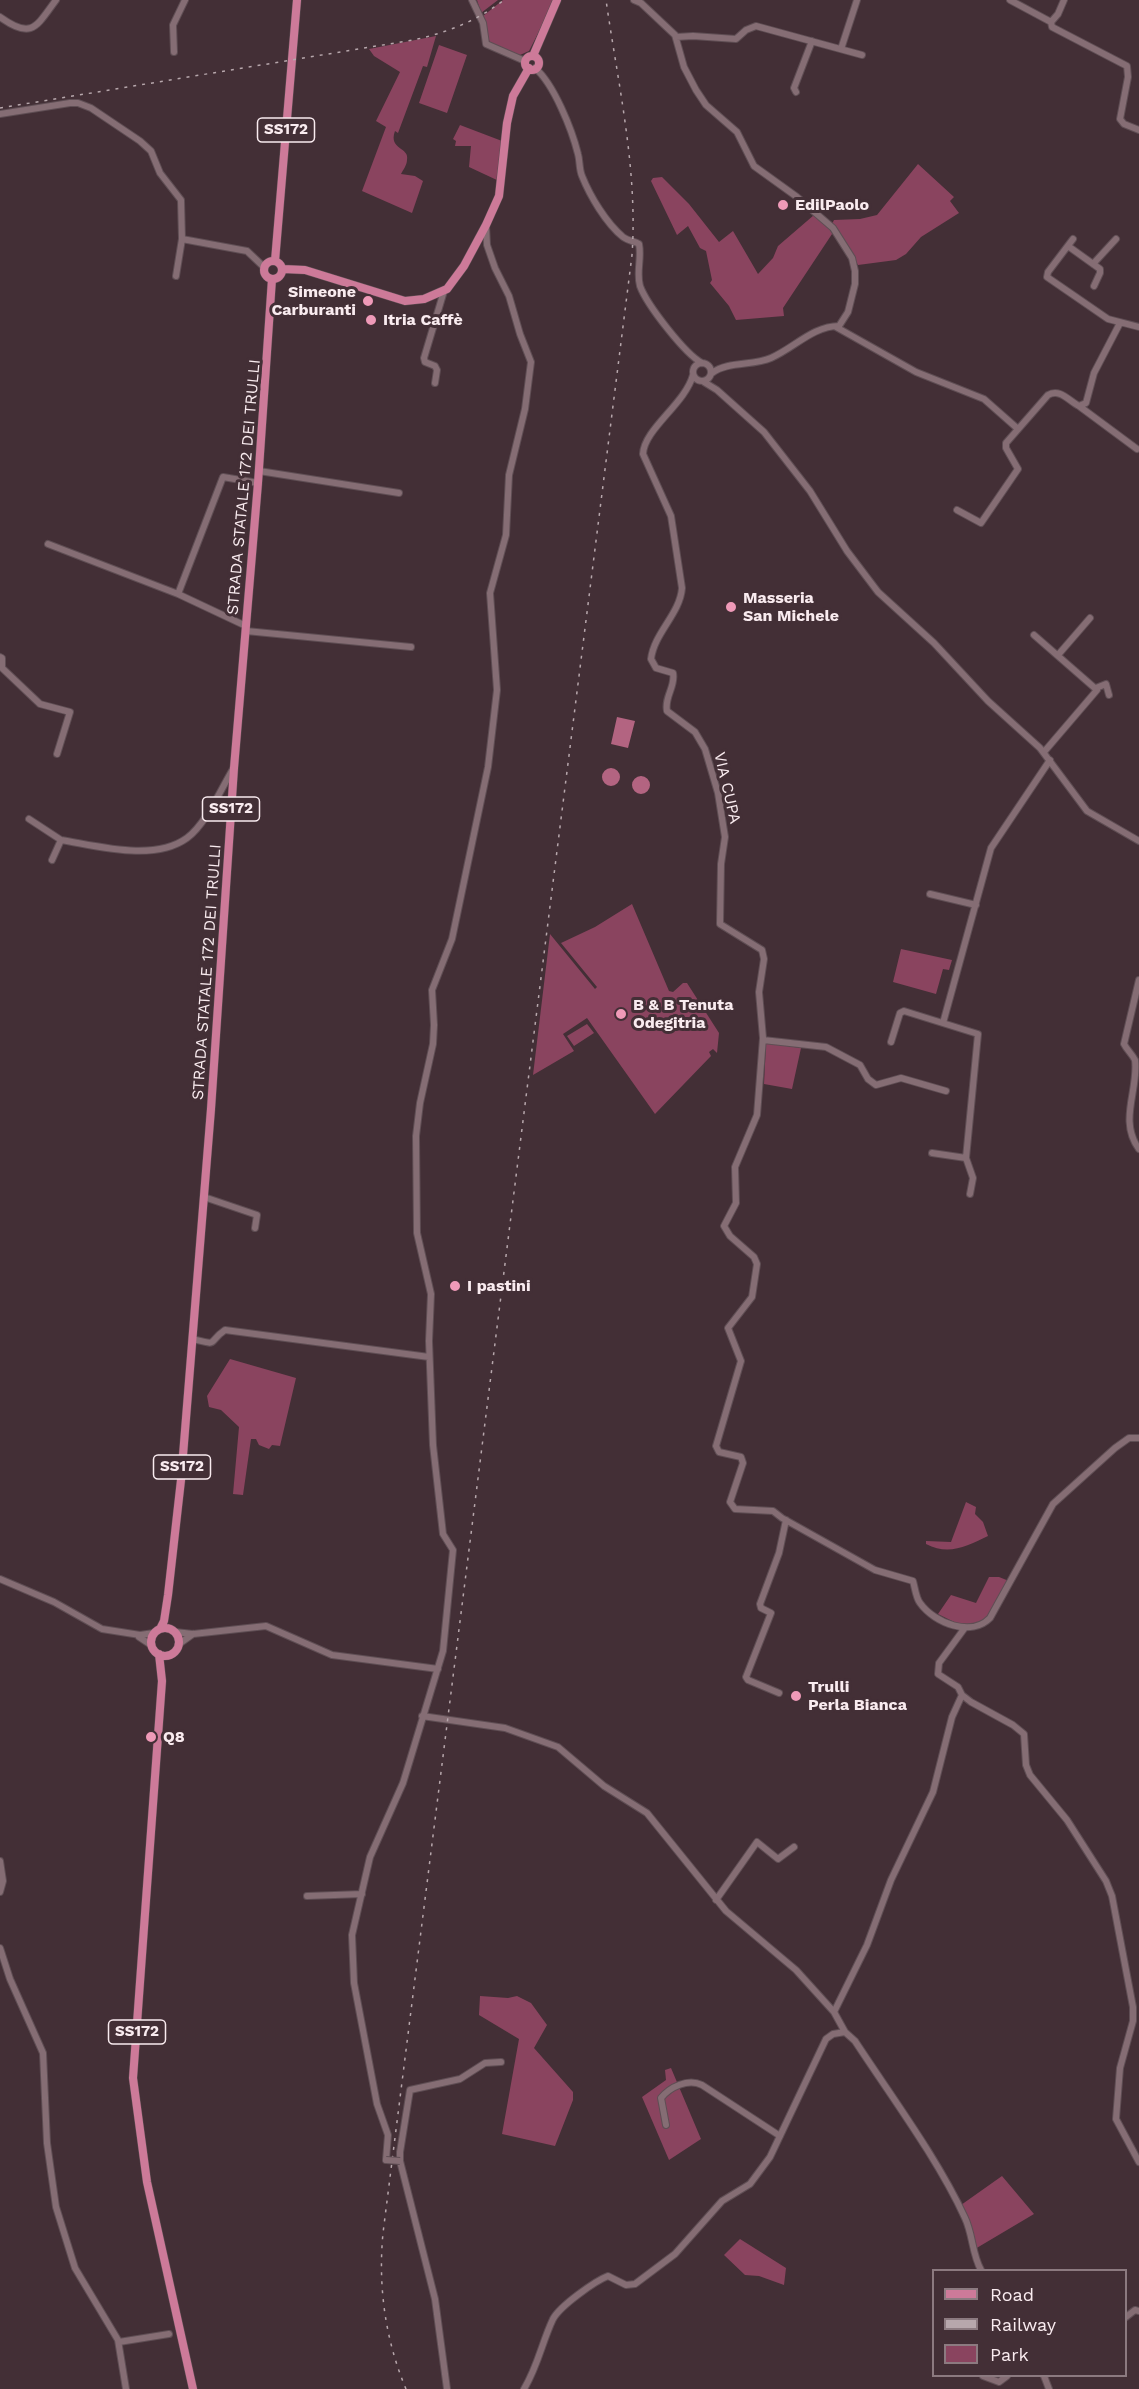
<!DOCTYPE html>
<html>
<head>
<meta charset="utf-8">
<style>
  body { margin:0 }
  #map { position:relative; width:1139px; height:2389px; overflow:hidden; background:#432f36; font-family:"Work Sans",sans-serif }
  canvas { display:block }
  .legend { position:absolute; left:932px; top:2269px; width:195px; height:108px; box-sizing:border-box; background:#432f36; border:2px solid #8c7a80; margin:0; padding:8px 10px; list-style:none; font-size:18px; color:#f9ebef }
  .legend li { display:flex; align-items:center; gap:12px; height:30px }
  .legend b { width:30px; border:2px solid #8c7a80 }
</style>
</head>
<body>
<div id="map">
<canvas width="1139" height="2389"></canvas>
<ul class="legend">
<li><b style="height:8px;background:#cd7a99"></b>Road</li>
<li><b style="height:8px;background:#b7a7ac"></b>Railway</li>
<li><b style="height:16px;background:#8a445f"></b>Park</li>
</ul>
</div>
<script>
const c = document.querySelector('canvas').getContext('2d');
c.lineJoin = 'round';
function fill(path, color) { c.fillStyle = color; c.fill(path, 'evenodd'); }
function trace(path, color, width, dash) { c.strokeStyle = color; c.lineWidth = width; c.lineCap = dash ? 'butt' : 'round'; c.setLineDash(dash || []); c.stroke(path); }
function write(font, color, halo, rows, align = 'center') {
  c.font = font + ' "Work Sans",sans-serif'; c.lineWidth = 6; c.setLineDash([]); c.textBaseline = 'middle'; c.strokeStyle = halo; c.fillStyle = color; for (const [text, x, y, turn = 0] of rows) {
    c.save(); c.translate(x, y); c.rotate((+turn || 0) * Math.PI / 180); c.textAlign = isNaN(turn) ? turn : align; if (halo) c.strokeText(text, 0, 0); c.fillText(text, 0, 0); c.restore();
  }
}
fill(new Path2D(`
  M477 0H498L481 13Z
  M503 0H555L529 51 520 55 490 44 483 16Z
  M436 36 427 67 423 66 398 133 395 131C388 150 410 147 407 160 407 165 403 170 401 174L415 176 423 181 412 213 362 191 386 127 376 121 400 72 374 56 369 49Z
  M439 45 467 55 447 113 419 103Z
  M460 125 502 141 499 181 469 167 471 146H455L456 141 453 139Z
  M918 164 954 197 950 201 959 213 921 237 906 254 896 260 858 265 832 224 834 220 860 219 877 215Z
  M662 177 689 204 719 242 733 231 758 274 773 258 778 246 814 215 834 231 783 308 784 316 736 320 729 306 710 283 712 280 706 251 700 248 688 226 677 235 651 181 653 178Z
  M632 904 669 991 673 992 683 983H687L719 1033 717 1053 713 1049 709 1052 711 1056 655 1114 587 1018 563 1034 574 1051 533 1075 550 934 595 989 597 987 561 943 595 927Z
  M901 949 952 960 949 970 943 969 936 994 893 982Z
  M587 1024 594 1033 574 1046 567 1036Z
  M766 1043 801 1048 792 1089 764 1084Z
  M230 1359 296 1378 280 1446 272 1445 269 1449 259 1445 256 1439H251L243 1495 233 1494 239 1427 221 1410 209 1407 207 1396Z
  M966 1502 976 1507 975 1514 983 1522 988 1536C967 1546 949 1556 926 1544V1541L951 1542Z
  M989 1577H999L1009 1581 983 1623 960 1625 938 1614 951 1595 976 1603Z
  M480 1996 508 1998 517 1996 531 2003 547 2025 534 2048 573 2092V2100L555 2146 502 2134 519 2039 479 2015Z
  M671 2068 701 2139 669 2160 642 2097 666 2080 665 2070Z
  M1002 2176 1034 2214 975 2249 961 2205Z
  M740 2239 786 2268 784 2285 759 2276 745 2275 724 2255Z`), '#8a445f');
fill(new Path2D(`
  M617 717 635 721 628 748 611 744Z
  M602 777a9 9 0 1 1 18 0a9 9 0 1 1-18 0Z
  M632 785a9 9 0 1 1 18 0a9 9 0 1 1-18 0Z`), '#b36481');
const minor = new Path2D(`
  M472 0 483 23 486 44 525 61
  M634 0 641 3 675 35 684 67 696 90 706 105 737 132 754 166 797 197 833 228 852 258 855 271V284L848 312 839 326C813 326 794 348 771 358 753 366 728 361 712 373
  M1010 0 1051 22
  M1064 0 1058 14 1051 22 1052 27 1127 66 1128 77 1120 119 1124 124 1139 130
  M0 17C32 40 36 27 56 0
  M676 37 693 36 736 39 746 30 756 26 862 55
  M841 49 857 0
  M174 52 173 25 185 0
  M535 68C554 84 572 130 578 154 580 161 579 169 582 176 590 196 606 223 623 237 628 241 634 241 639 244 642 258 636 272 640 286 647 305 685 354 702 363
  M796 92 794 88 812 41
  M0 114 70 103H78L91 108 140 141 151 151 160 173 181 200 182 239 247 251 265 268
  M1073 239 1048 272 1047 277 1108 319 1139 327
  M1068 246 1100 269V273L1094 286
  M1093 264 1116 239
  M176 276 182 239
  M836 327 916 372 984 399 1018 429
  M693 372a9 9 0 1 1 18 0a9 9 0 1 1-18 0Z
  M693 375C685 404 644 429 643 454L671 516 682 588C680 614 654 633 651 659L656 668 673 673C676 686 664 697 667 711L695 732 705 749 718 793 725 837 721 864 720 924 762 950 764 959 759 992 763 1038 757 1115 735 1167 736 1203 724 1226 730 1236 754 1257 757 1264 752 1297 728 1328 741 1361 716 1446 719 1452 741 1457 743 1463 730 1502 735 1509 773 1511 782 1518 875 1570 913 1581C915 1588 916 1598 920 1603 935 1624 972 1637 990 1618L1053 1504 1115 1448 1129 1438H1139
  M704 382 717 390 764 432 810 491 847 551 878 592 934 643 988 701 1040 748 1087 811 1139 841
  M435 383 437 370 435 366 425 362 424 358 444 291
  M1079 406 1137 449
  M259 471 399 493
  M957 510 981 523 1018 469 1006 448V443L1048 395C1060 388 1069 401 1079 406L1086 403 1094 373 1120 323
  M48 544 178 594 246 626
  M178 594 223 477 258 483
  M246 631 411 647
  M1034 635 1097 690 1044 752
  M1058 655 1090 618
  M0 657 2 658V668L40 704 70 712 57 754
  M1096 688 1106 684 1109 695
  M29 819 61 840
  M52 860 61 840C98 846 154 862 187 838 206 824 221 789 233 769
  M930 894 976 905
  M1139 980 1124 1044C1127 1050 1132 1054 1135 1060 1139 1089 1118 1121 1139 1149
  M943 1023 991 848 1050 760
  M763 1040 826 1047 860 1065 868 1079 876 1085 901 1078 946 1091
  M891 1042 900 1013 904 1011 978 1034 966 1158 973 1178 970 1194
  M932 1153 966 1158
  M204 1197 257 1215 255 1228
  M192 1339C221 1346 206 1343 225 1330L429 1357
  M0 1579 54 1602 102 1629 140 1635 154 1633
  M964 1629 939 1663 938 1674 958 1687 962 1695 971 1702 1013 1725 1024 1734 1026 1765 1030 1775 1067 1820 1106 1881 1112 1896 1133 2007V2021L1120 2068 1116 2119 1139 2162
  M175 1632 193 1634 266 1626 332 1655 438 1669
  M139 1637 151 1645
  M179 1644 193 1634
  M779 1693 748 1680 746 1677 771 1613 761 1608 760 1604 779 1553 786 1520
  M422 1716 505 1728 558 1747 604 1786 647 1813 726 1911 796 1970 834 2012 845 2032 855 2041C891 2096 938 2159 965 2218 973 2235 972 2254 981 2270
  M0 1861 3 1881 0 1892
  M307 1896 362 1894
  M716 1900 757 1842 778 1859 794 1847
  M0 1948 10 1979 43 2053 47 2143 56 2207 75 2268 118 2340 126 2389
  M834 2012 867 1945 891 1880 933 1792 952 1717 962 1695
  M666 2125 661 2098C670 2087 688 2078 702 2085L780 2136
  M386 2160 388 2135 377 2104 354 1983 352 1935 370 1857 403 1783 443 1651 453 1550 443 1534 442 1525 433 1445 429 1341 431 1294 417 1233 416 1136 420 1103 433 1044 434 1025 432 990 452 939 488 767 497 690 490 593 506 535 509 475 525 409 531 362 520 334 509 296 495 268 487 245 486 226
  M1126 2317 1135 2310 1139 2311
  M119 2342 169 2334
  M983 2376 999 2382 1007 2376
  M1044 2376 1049 2389
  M447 2389 435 2299 400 2161V2152L410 2090 460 2079 485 2063 501 2062
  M524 2389C538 2366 542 2342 553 2319 560 2306 595 2281 608 2276L626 2285 635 2284 675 2254 722 2201 750 2184 770 2157 826 2039 833 2034 845 2032`);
const major = new Path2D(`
  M533 56 557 0
  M525 63a7 7 0 1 1 14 0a7 7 0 1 1-14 0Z
  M264 270a9 9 0 1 1 18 0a9 9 0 1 1-18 0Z
  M275 261 297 0
  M283 269 305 270 405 301 424 299 447 289 464 266 486 225 499 196 507 123 513 96 529 68
  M151 1642a14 14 0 1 1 28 0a14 14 0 1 1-28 0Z
  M160 1629 164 1621 168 1595 181 1480 211 1109 234 768 258 483 272 279
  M159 1654 162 1681 133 2078 147 2182 193 2389`);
trace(minor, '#5f4e54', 8);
trace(major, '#5f4e54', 9);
trace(minor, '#856d74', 6);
trace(major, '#cd7a99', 8);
trace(new Path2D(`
  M0 108 413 40C446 33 477 21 504 0
  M406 2389C385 2339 378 2286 383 2233L632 255C638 170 618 84 606 0`), '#b7a7ac', 1.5, [3, 6]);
const minorBridge = new Path2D(`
  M386 2160 400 2161`);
trace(minorBridge, '#5f4e54', 8, []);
trace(minorBridge, '#856d74', 6);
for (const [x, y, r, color] of [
  [783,205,6,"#ef9ab8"],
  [368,301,6,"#ef9ab8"],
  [371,320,6,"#ef9ab8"],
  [731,607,6,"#ef9ab8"],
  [621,1014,6,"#ef9ab8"],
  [455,1286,6,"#ef9ab8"],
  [796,1696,6,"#ef9ab8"],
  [151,1737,6,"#ef9ab8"]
]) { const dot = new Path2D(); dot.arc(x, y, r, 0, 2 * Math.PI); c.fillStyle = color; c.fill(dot); trace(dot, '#432f36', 2); }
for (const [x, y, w] of [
  [286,130,57],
  [231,809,57],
  [182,1467,57],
  [137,2032,57]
]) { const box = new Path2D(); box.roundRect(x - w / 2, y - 12, w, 24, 4.5); c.fillStyle = '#432f36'; c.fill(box); trace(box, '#f9ebef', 1.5); }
write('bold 15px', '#f9ebef', null, [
  ["SS172",286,130],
  ["SS172",231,809],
  ["SS172",182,1467],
  ["SS172",137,2032]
]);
write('bold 16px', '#f9ebef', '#432f36', [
  ["EdilPaolo",795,205],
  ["Simeone",356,292,"right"],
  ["Carburanti",356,310,"right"],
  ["Itria Caffè",383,320],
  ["Masseria",743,598],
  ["San Michele",743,616],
  ["B & B Tenuta",633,1005],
  ["Odegitria",633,1023],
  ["I pastini",467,1286],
  ["Trulli",808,1687],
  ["Perla Bianca",808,1705],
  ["Q8",163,1737]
], 'left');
write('16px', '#f9ebef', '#432f36', [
  ["STRADA STATALE 172 DEI TRULLI",244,487,-85],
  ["VIA CUPA",727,788,77],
  ["STRADA STATALE 172 DEI TRULLI",207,972,-86]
]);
</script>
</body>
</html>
